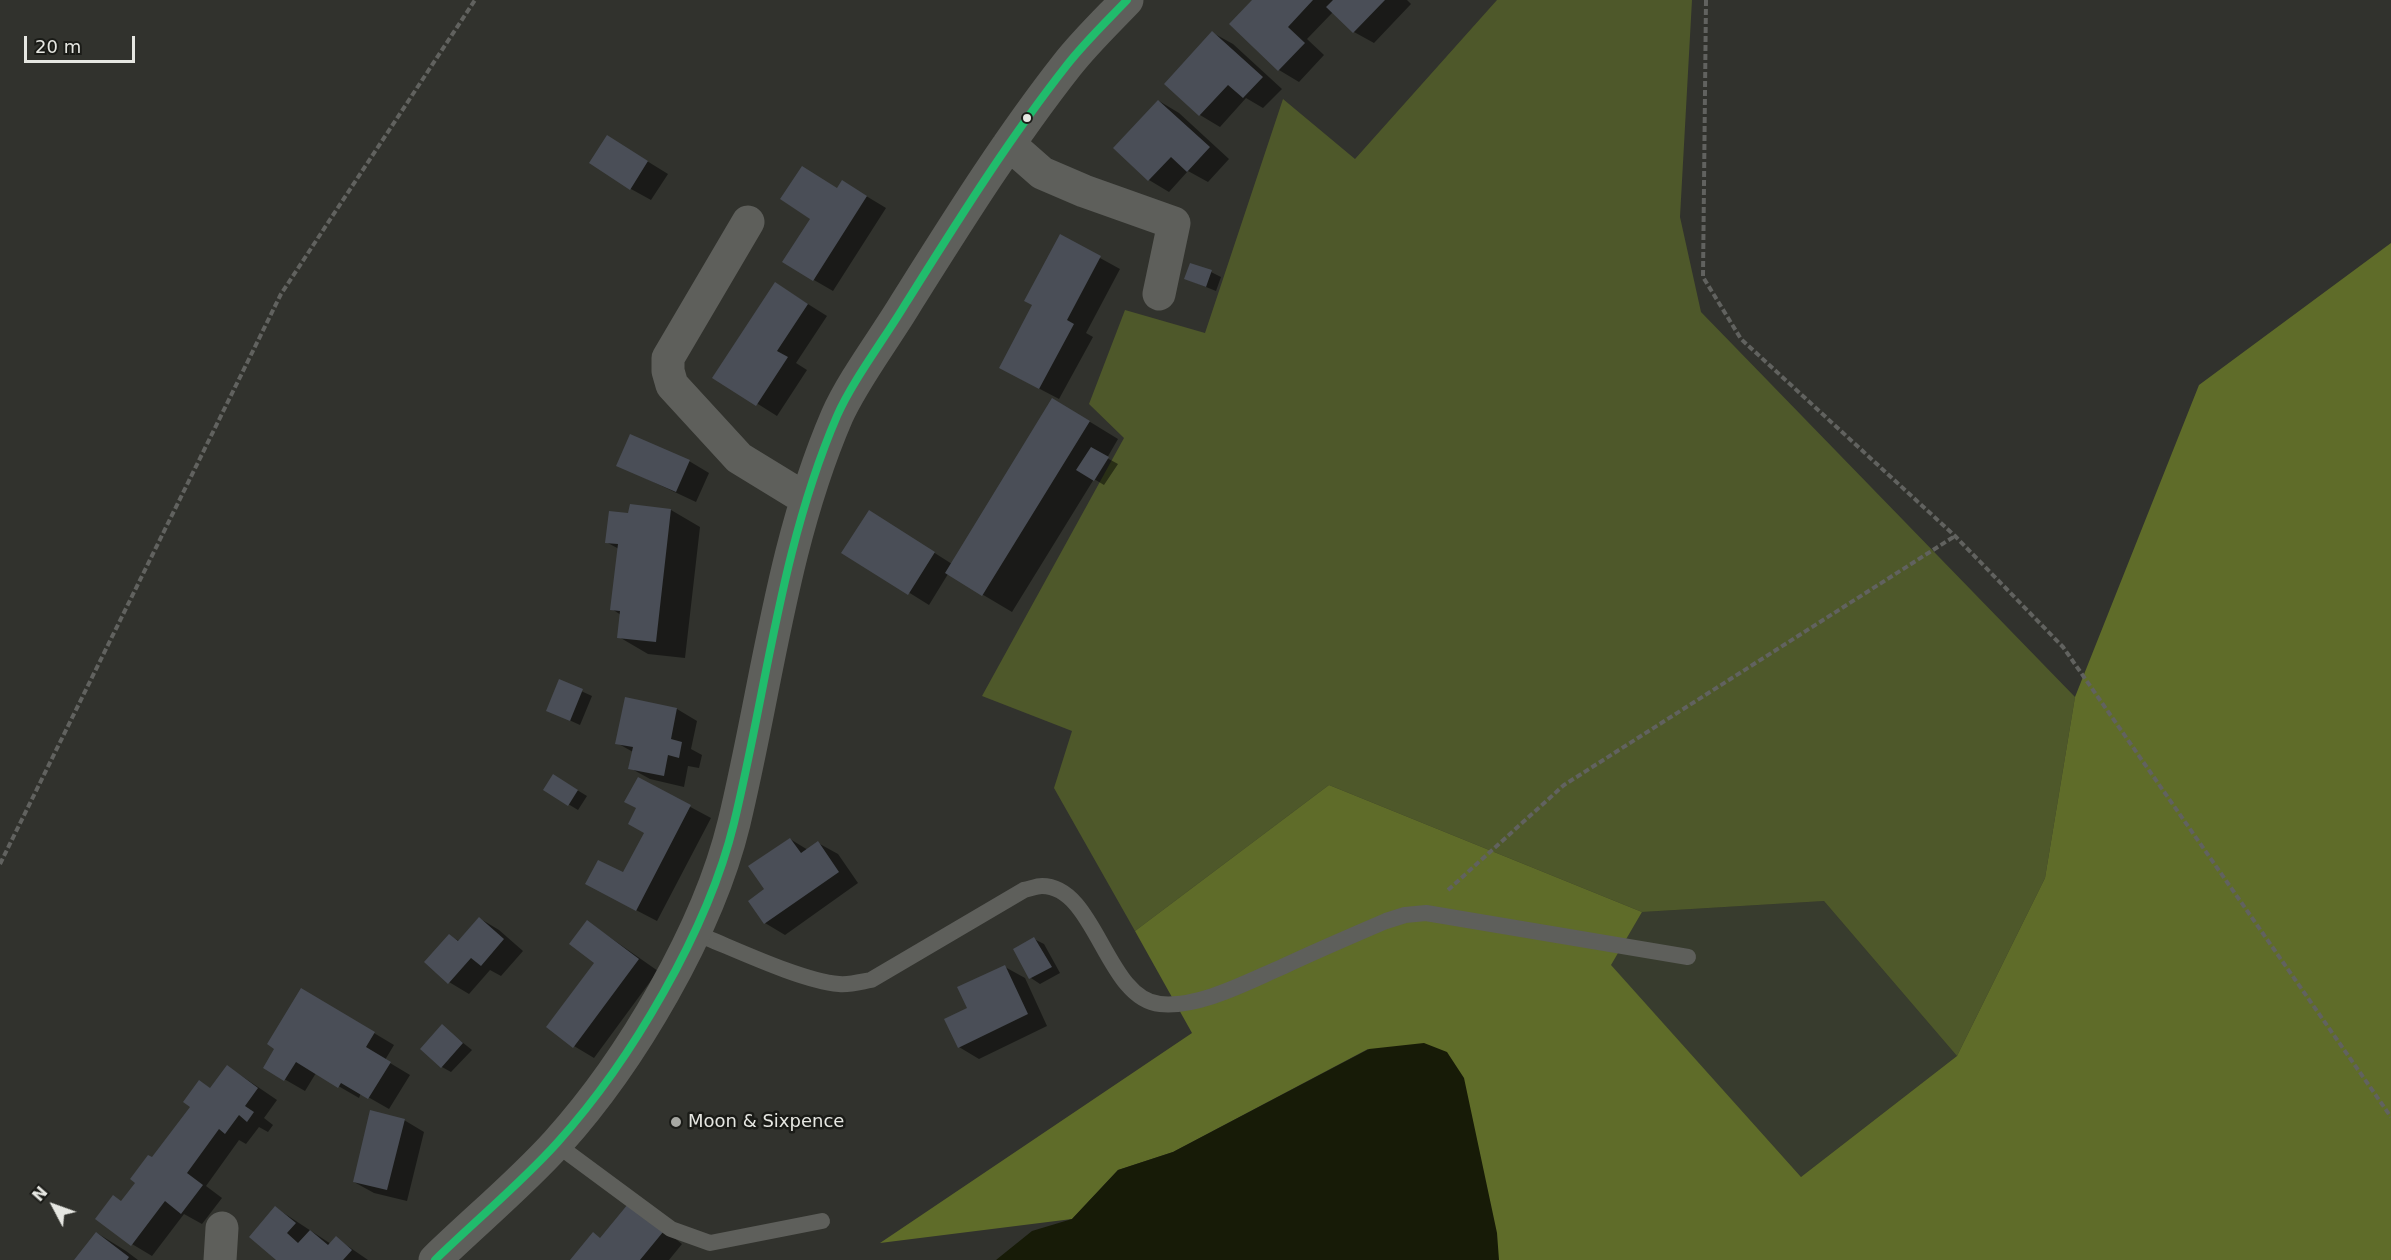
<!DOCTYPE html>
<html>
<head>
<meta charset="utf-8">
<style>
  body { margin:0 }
  #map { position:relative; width:2391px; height:1260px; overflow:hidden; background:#31322d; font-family:"DejaVu Sans",sans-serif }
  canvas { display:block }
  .north { position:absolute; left:24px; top:1176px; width:60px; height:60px; -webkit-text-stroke:4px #1a1b17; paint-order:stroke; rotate:311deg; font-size:16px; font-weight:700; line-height:24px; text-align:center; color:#e6e7e2 }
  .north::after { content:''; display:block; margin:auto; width:21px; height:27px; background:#e6e7e2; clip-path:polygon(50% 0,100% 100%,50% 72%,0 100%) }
  .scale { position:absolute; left:24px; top:36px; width:111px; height:27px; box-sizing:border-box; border:3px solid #e6e7e2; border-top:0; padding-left:8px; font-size:18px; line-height:21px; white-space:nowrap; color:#e6e7e2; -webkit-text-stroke:4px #1a1b17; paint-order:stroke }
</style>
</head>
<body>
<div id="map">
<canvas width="2391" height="1260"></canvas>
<div class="north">N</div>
<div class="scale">20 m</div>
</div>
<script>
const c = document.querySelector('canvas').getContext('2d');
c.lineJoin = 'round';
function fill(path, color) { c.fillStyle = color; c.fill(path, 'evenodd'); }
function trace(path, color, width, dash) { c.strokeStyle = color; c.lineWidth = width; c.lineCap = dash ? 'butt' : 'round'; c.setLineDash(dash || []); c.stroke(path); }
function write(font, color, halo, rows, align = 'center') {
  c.font = font + ' "DejaVu Sans",sans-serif'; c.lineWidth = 5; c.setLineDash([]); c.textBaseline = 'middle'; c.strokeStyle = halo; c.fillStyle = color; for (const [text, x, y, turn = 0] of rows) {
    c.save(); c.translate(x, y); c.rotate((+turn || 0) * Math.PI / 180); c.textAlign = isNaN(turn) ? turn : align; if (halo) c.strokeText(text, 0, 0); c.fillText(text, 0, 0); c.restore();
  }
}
fill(new Path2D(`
  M1824 901 1957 1056 1801 1177 1610 965 1642 912Z`), '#383c2e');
fill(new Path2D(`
  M1497 0H1692L1680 217 1701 312 2075 697 2045 878 1957 1056 1824 901 1642 912 1329 785 1135 931 1054 788 1072 731 982 696 1124 438 1089 404 1125 310 1205 333 1283 99 1355 159Z`), '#4e582a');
fill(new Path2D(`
  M2391 243V1260H1498L1368 1049 1173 1152 1118 1170 1072 1219 880 1243 1192 1033 1135 931 1329 785 1642 912 1611 965 1801 1177 1957 1056 2045 878 2075 697 2199 385Z`), '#5f6c29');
fill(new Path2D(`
  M1424 1043 1447 1052 1464 1078 1497 1233 1499 1260H996L1032 1231 1072 1219 1118 1170 1173 1152 1369 1049Z`), '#171b07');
fill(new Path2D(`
  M1254 0H1407L1411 4 1374 43 1354 32 1333 12 1307 39 1324 55 1299 82 1279 70 1231 24Z
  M1213 33 1233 44 1282 89 1263 108 1246 98 1220 127 1200 115 1166 84Z
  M1159 101 1179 113 1229 159 1208 182 1188 171 1169 192 1149 180 1115 148Z
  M608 137 668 174 651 200 631 189Z
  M843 182 886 208 833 291 814 280 838 189Z
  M1060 236 1120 269 1086 333 1093 337 1059 399 1021 379 1034 305Z
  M1211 272 1221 277 1216 291 1186 279Z
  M776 284 827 316 796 363 807 370 777 416 715 377Z
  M1082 417 1118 439 1107 458 1118 464 1104 485 1094 479 1012 612 948 574 929 605 844 552 889 524 952 564Z
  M689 461 709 473 696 502 617 465Z
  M671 510 700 527 685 658 648 654 619 637 621 615 612 609 619 549 606 542 630 514Z
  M559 681 592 696 580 725 547 710Z
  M627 699 677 709 697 721 691 749 702 755 699 768 688 766 684 787 650 779 630 768 633 752 617 743Z
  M554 776 587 796 578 810 545 790Z
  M638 779 711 818 657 921 607 895 624 874 646 833 638 808Z
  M790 839 808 850 818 843 838 854 858 883 785 935 765 923 750 901 766 890Z
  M479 918 499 930 523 951 501 976 490 970 469 994 449 982 450 936 459 941Z
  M588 922 658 971 594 1058 574 1046 596 963Z
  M1034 939 1044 944 1060 973 1040 984 1031 978 1015 950Z
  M1005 967 1025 978 1047 1026 979 1059 959 1047 969 1009Z
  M322 1002 394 1045 385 1060 410 1075 389 1109 361 1093 359 1098 316 1073 305 1091 265 1068Z
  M442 1026 472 1050 451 1072 442 1067Z
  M227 1066 277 1100 264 1118 273 1125 268 1132 259 1127 246 1144 239 1140 206 1186 222 1198 202 1224 184 1214 152 1256 132 1244 122 1202 192 1107 199 1082 211 1089Z
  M404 1120 424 1132 407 1201 374 1193 354 1182Z
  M276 1208 331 1244 336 1238 368 1260H278Z
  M648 1217 682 1244 669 1260H572L602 1239Z
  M97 1233 126 1251 138 1260H76Z`), '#0007');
fill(new Path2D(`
  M1252 0H1313L1288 27 1305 43 1278 71 1229 24Z
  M1333 0H1385L1353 33 1326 7Z
  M1212 31 1263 77 1243 98 1228 85 1199 116 1164 84Z
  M1158 100 1210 147 1187 172 1171 157 1148 181 1113 148Z
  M607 135 648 161 630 190 589 163Z
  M802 166 837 188 842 180 867 196 813 281 782 262 810 219 780 199Z
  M1060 234 1101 256 1067 320 1074 324 1039 389 999 368 1032 305 1024 301Z
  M1190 263 1212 270 1206 287 1184 279Z
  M775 282 808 304 777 351 788 357 756 406 712 378Z
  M1052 398 1090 421 982 596 945 573Z
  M630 434 690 460 676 492 616 466Z
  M1091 447 1109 457 1094 481 1076 470Z
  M630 504 671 509 656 642 617 638 620 611 610 610 618 544 605 543 609 511 628 513Z
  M869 510 935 552 908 595 841 553Z
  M559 679 583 689 570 721 546 711Z
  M625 697 677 708 671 739 682 742 679 758 668 755 664 776 628 769 633 747 615 744Z
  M553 774 578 790 568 806 543 790Z
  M638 777 691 805 636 911 585 884 598 860 623 872 644 833 628 824 636 808 624 802Z
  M790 838 801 853 818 841 839 872 764 924 748 901 764 889 748 866Z
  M479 917 504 939 481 966 471 958 448 984 424 962 449 934 458 941Z
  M587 920 639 959 573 1048 546 1027 594 963 569 944Z
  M1034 937 1052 967 1029 979 1013 949Z
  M1005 965 1028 1014 958 1048 944 1019 967 1008 957 987Z
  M301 988 375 1032 366 1047 391 1062 368 1099 341 1083 338 1088 296 1062 284 1081 263 1068 274 1049 267 1044Z
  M442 1024 463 1043 441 1068 420 1049Z
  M227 1065 258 1088 245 1106 254 1112 247 1122 239 1115 225 1134 219 1129 187 1173 203 1185 181 1214 165 1201 131 1246 95 1219 113 1195 121 1201 135 1183 130 1179 148 1155 152 1157 190 1107 183 1102 199 1080 210 1088Z
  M370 1110 405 1119 387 1190 353 1182Z
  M628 1204 663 1232 640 1260H570L593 1232 600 1238Z
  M275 1206 296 1223 287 1233 298 1243 310 1230 328 1245 336 1236 352 1250 343 1260H276L249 1237Z
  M96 1232 129 1257 127 1260H74Z`), '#4a4e57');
trace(new Path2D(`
  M1706 0 1703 277 1741 339 1955 536 2063 647 2391 1117
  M0 864 281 294 475 0
  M1448 890 1564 785 1955 536`), '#61625f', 4, [6, 3]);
trace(new Path2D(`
  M695 933C733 948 801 981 839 984 850 985 860 982 871 980L1024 890C1030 889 1036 886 1042 886 1096 886 1106 999 1160 1004 1199 1008 1247 982 1282 967 1316 951 1351 936 1386 921L1405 915 1426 913 1688 957
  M556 1144 671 1229 710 1243 822 1221`), '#5e5f5b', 16);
trace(new Path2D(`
  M1009 144 1042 173 1084 191 1174 223 1159 294
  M748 222 668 358V371L672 385 739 458 806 499
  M220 1260 222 1228
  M435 1260C475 1221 520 1184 557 1143 631 1061 708 930 734 823 767 687 781 546 837 416 853 380 885 338 906 303 957 222 1008 140 1067 65 1085 42 1107 21 1127 0`), '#5e5f5b', 33);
trace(new Path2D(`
  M435 1260C475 1221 520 1184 557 1143 631 1061 708 930 734 823 767 687 781 546 837 416 853 380 885 338 906 303 957 222 1008 140 1067 65 1085 42 1107 21 1127 0`), '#20bc6c', 8);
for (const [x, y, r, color] of [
  [1027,118,5,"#e6e7e2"],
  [676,1122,6,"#a7a8a3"]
]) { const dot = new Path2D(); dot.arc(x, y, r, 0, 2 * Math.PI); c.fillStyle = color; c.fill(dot); trace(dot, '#1a1b17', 2); }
write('18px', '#e6e7e2', '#1a1b17', [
  ["Moon & Sixpence",688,1122]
], 'left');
</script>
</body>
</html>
